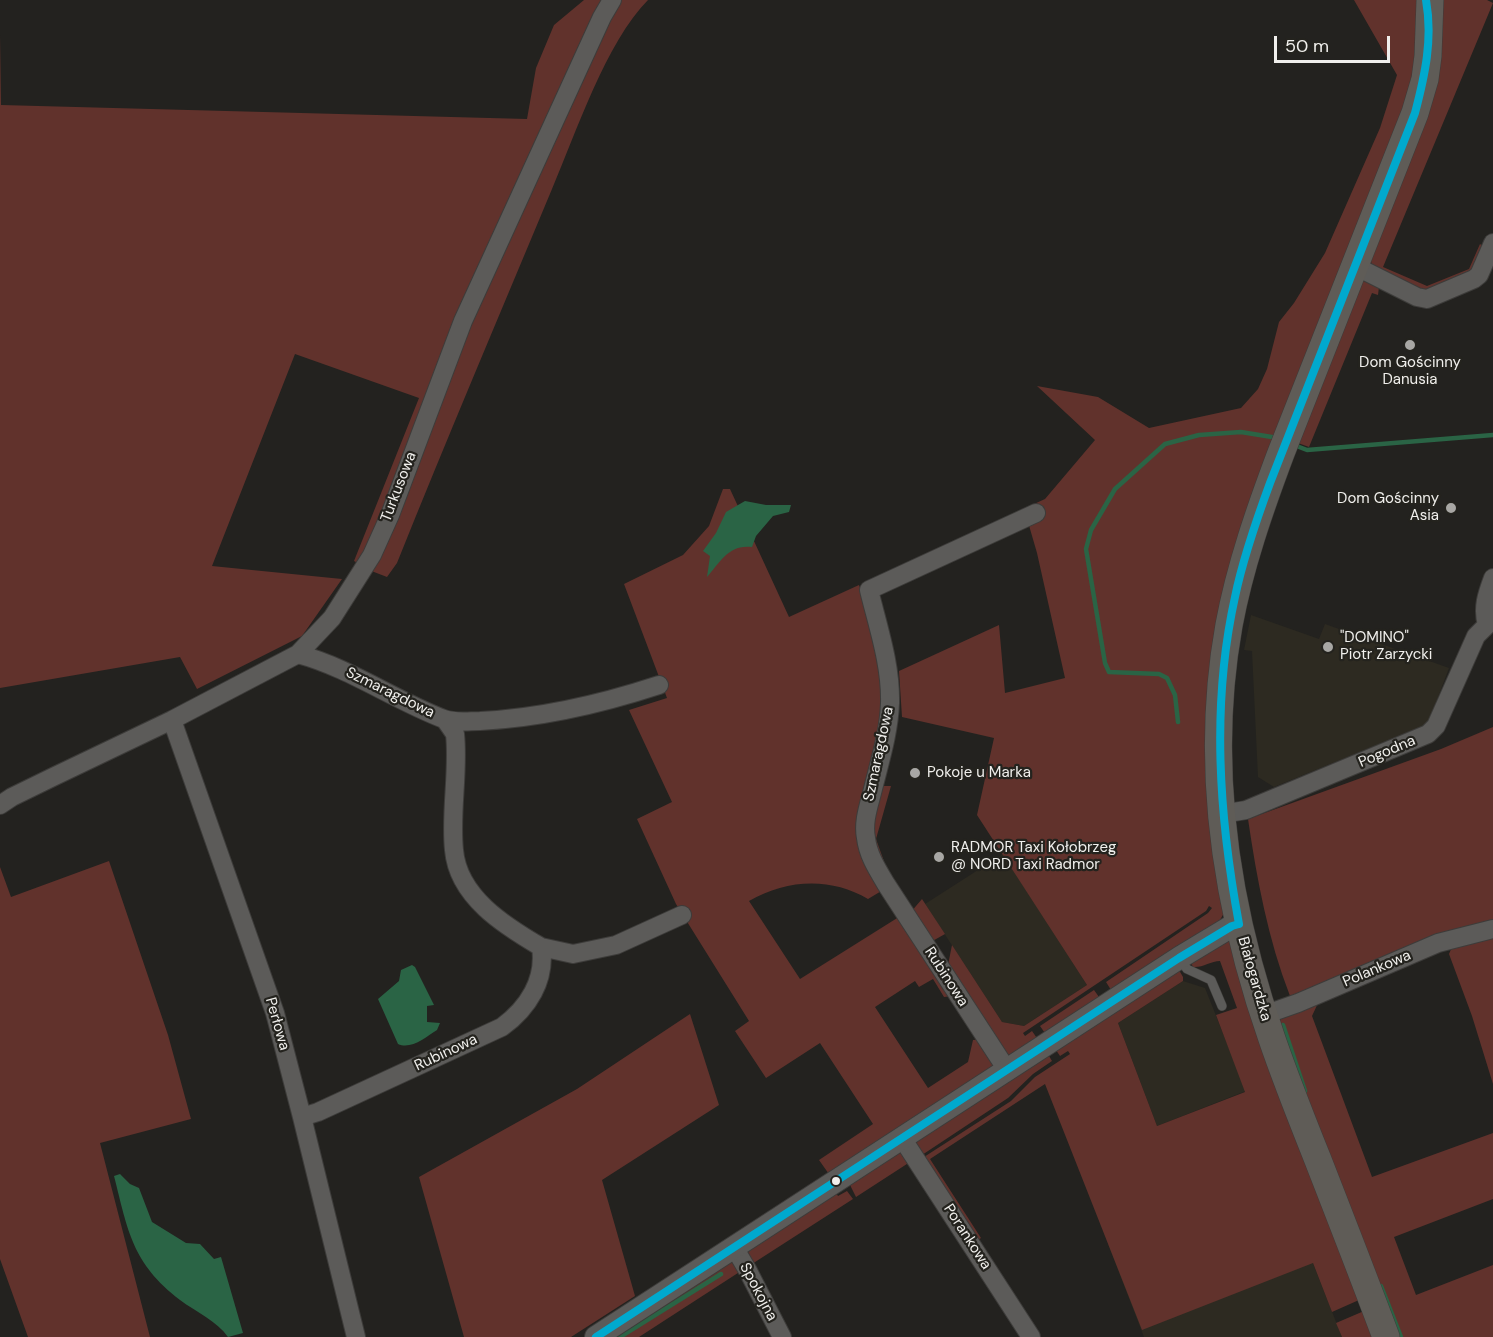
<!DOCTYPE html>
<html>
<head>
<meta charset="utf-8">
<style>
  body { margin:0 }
  #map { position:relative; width:1493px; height:1337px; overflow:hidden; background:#23221f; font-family:"DM Sans",sans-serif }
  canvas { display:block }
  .scale { position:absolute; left:1274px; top:36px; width:116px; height:27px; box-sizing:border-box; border:3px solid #f0efec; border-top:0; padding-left:8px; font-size:18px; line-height:21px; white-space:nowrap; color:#f0efec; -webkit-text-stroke:4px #24231e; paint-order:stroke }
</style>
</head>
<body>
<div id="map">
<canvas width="1493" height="1337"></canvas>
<div class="scale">50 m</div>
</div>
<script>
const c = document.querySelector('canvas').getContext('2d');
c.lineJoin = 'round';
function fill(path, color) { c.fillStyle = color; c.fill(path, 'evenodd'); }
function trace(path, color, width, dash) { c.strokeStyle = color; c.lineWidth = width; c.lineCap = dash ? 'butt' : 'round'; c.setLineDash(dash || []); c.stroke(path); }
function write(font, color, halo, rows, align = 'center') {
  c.font = font + ' "DM Sans",sans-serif'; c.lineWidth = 4.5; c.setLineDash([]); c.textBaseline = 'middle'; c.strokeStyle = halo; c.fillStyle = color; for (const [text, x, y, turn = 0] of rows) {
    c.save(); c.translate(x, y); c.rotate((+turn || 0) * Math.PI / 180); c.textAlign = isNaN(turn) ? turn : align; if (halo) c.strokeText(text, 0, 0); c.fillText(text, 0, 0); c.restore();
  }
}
fill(new Path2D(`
  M1251 615 1319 639 1325 624 1449 668 1428 724 1274 787 1258 777 1252 651 1244 650Z
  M1003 854 1087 985 1024 1026 1002 1022 925 904Z
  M1183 981 1205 988 1246 1091 1157 1126 1118 1023Z
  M1279 1177 1342 1337H1144L1108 1244Z`), '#2d2a21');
fill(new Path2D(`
  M584 0H648C606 42 576 133 552 189 500 314 447 438 397 563L387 577 374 572 354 561 419 398 295 354 212 566 342 579 302 636 197 689 180 657 0 688V35L1 105 527 119 536 68 554 25Z
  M1354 0H1487L1493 3 1383 267 1427 286 1469 269 1480 244 1484 247 1469 274 1425 292 1373 266 1370 260 1278 435 1274 434 1272 438 1237 558 1225 911 1219 922 1111 990 1106 982 1208 913 1212 908 1209 906 1206 911 1023 1033 1025 1036 1032 1031 1039 1041 1013 1058 1006 1056 947 970 952 945 1002 1022 1024 1026 1087 985 977 815 994 738 902 717 899 671 999 625 1005 693 1065 678 1037 553 1028 522 1039 516 1034 504 1045 499 1095 440 1037 386 1098 397 1149 428 1241 408 1258 389 1267 369 1279 322 1294 303 1325 253 1380 128 1397 75Z
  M1366 278 1379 287 1378 295 1372 293 1309 447 1298 443 1361 280Z
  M723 489H730L789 617 859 585 864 600 886 697 863 813 883 890 868 899C831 877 787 879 749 901L800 979 902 915 954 996 944 997 933 979 919 987 915 981 875 1007 928 1088 968 1062 973 1040 982 1039 995 1070 831 1177 819 1160 873 1124 820 1043 766 1078 735 1031 749 1021 676 904 637 819 672 802 629 710 667 698 624 584 683 555 709 526Z
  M1493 727V926L1290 996C1268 939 1257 880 1248 819L1441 749Z
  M878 786H891L876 839 886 867H879L868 834Z
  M109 861 168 1035 191 1119 100 1143 150 1337H28L0 1259V867L11 897Z
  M922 899 945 934 929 943 910 913Z
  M1493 933V1084L1472 1016 1449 954 1452 947Z
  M1229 941 1233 942 1359 1300 1332 1312 1313 1263 1142 1330 1045 1084 930 1159 981 1238 975 1242 924 1157 1011 1101 1035 1077 1070 1054 1068 1051 1060 1056 1054 1047 1179 970 1183 977V981L1118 1023 1157 1126 1245 1092 1216 1015 1237 1008 1220 961C1211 961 1202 968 1193 967L1191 963Z
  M1094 990 1099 997 1047 1036 1040 1026Z
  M1319 1001 1312 1016 1372 1177 1493 1133V1199L1394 1237 1416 1295 1493 1265V1337H1394L1278 1024 1281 1018Z
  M690 1014 719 1105 602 1180 635 1296 571 1337H464L419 1177 577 1089Z
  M1046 1051 1052 1061 1033 1074 1008 1098 922 1155 913 1138Z
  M899 1150 910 1162 856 1197 848 1181Z
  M834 1190 838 1196 847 1191 853 1199 752 1264 745 1248Z
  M729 1258 741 1271 639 1337H608Z
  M1364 1311 1379 1337H1342L1336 1323Z`), '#61322c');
fill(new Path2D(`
  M745 501 766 505H791L789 512 773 516 756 536 752 547C729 544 720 562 707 577L710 556 703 551 716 533 726 512Z
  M412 965 415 967 434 1005 427 1006V1022L440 1023 437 1030C426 1037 411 1050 398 1044L378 999 399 981 401 970Z
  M120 1174 130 1184 139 1188 152 1222 186 1243 200 1244 214 1259 221 1257 243 1333 228 1337C217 1321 196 1312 180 1300 132 1263 128 1231 114 1176Z`), '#2a6445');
trace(new Path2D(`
  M1294 445 1307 450 1493 435
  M1178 722 1175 695 1167 678 1159 674 1109 672 1105 663 1086 549 1091 530 1115 489 1165 444 1199 435 1241 432 1278 438
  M1283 1025 1305 1091
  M1381 1286 1401 1337
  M620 1337 721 1274`), '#2a6445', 4.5);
const service = new Path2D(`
  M1179 958 1187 969 1211 980 1222 1006`);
const minor = new Path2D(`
  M1355 266 1417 297 1427 299 1474 279 1479 275 1493 243
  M1487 625C1482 608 1487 594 1493 578
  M298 654C350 668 394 700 444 719 454 723 469 721 480 721 542 718 601 704 659 685
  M172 720 275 1013 302 1117 356 1337
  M0 805 12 797 55 776 172 720 298 654 332 618 372 555 390 515 463 321 602 17 612 0
  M1222 814 1246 810 1428 734 1436 726 1476 636 1487 625 1493 622
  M541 947 573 954 616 945 682 915
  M1264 1015 1298 1003 1438 943 1493 929
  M1007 1070 886 884C877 869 868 855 866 838 863 823 868 808 872 793 879 764 889 733 890 703 891 665 878 627 869 590L1036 513
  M302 1117 318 1112 502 1027C528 1008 546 980 541 947 505 926 458 897 454 850 450 812 459 772 455 734L446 721
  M902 1138 1031 1337
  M734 1247 748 1271 782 1337`);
const tertiary = new Path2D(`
  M596 1337 1179 958 1232 926 1239 924`);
const secondary = new Path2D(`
  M1386 1337C1364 1278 1341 1219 1318 1160 1302 1120 1286 1080 1272 1039 1226 907 1204 764 1229 625 1240 566 1260 509 1281 453L1415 113 1425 79 1428 56 1430 0`);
trace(service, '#3d3c3a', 10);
trace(minor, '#3d3c3a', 20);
trace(tertiary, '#3d3c3a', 24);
trace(secondary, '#3d3c3a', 28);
trace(service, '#5c5b59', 9);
trace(minor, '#5c5b59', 18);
trace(tertiary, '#5c5b59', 22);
trace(secondary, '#5f5c57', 27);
trace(new Path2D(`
  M1239 924C1219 816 1211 705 1235 597 1243 558 1256 521 1270 483L1415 113C1425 75 1433 39 1426 0
  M596 1337 1179 958 1232 926 1239 924`), '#00a9ce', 8);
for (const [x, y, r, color] of [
  [1410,345,6,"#a8a7a4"],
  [1451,508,6,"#a8a7a4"],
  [1328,647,6,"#a8a7a4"],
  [915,773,6,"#a8a7a4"],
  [939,857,6,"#a8a7a4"],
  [836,1181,5,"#f0efec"]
]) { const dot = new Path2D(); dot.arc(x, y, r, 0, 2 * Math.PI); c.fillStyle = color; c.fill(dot); trace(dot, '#24231e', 2); }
write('15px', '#f0efec', '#24231e', [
  ["Dom Gościnny",1410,363,"center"],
  ["Danusia",1410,380,"center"],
  ["Dom Gościnny",1439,499,"right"],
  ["Asia",1439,516,"right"],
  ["\"DOMINO\"",1340,638],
  ["Piotr Zarzycki",1340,655],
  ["Pokoje u Marka",927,773],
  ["RADMOR Taxi Kołobrzeg",951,848],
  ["@ NORD Taxi Radmor",951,865]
], 'left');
write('15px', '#f0efec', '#24231e', [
  ["Turkusowa",399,487,-69],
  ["Szmaragdowa",390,693,26],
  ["Pogodna",1387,752,-23],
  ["Szmaragdowa",879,754,-78],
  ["Polankowa",1377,969,-23],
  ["Rubinowa",946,977,57],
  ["Białogardzka",1254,979,74],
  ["Perłowa",277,1024,74],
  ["Rubinowa",446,1053,-25],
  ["Porankowa",967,1237,57],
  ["Spokojna",758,1292,62]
]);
</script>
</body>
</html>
